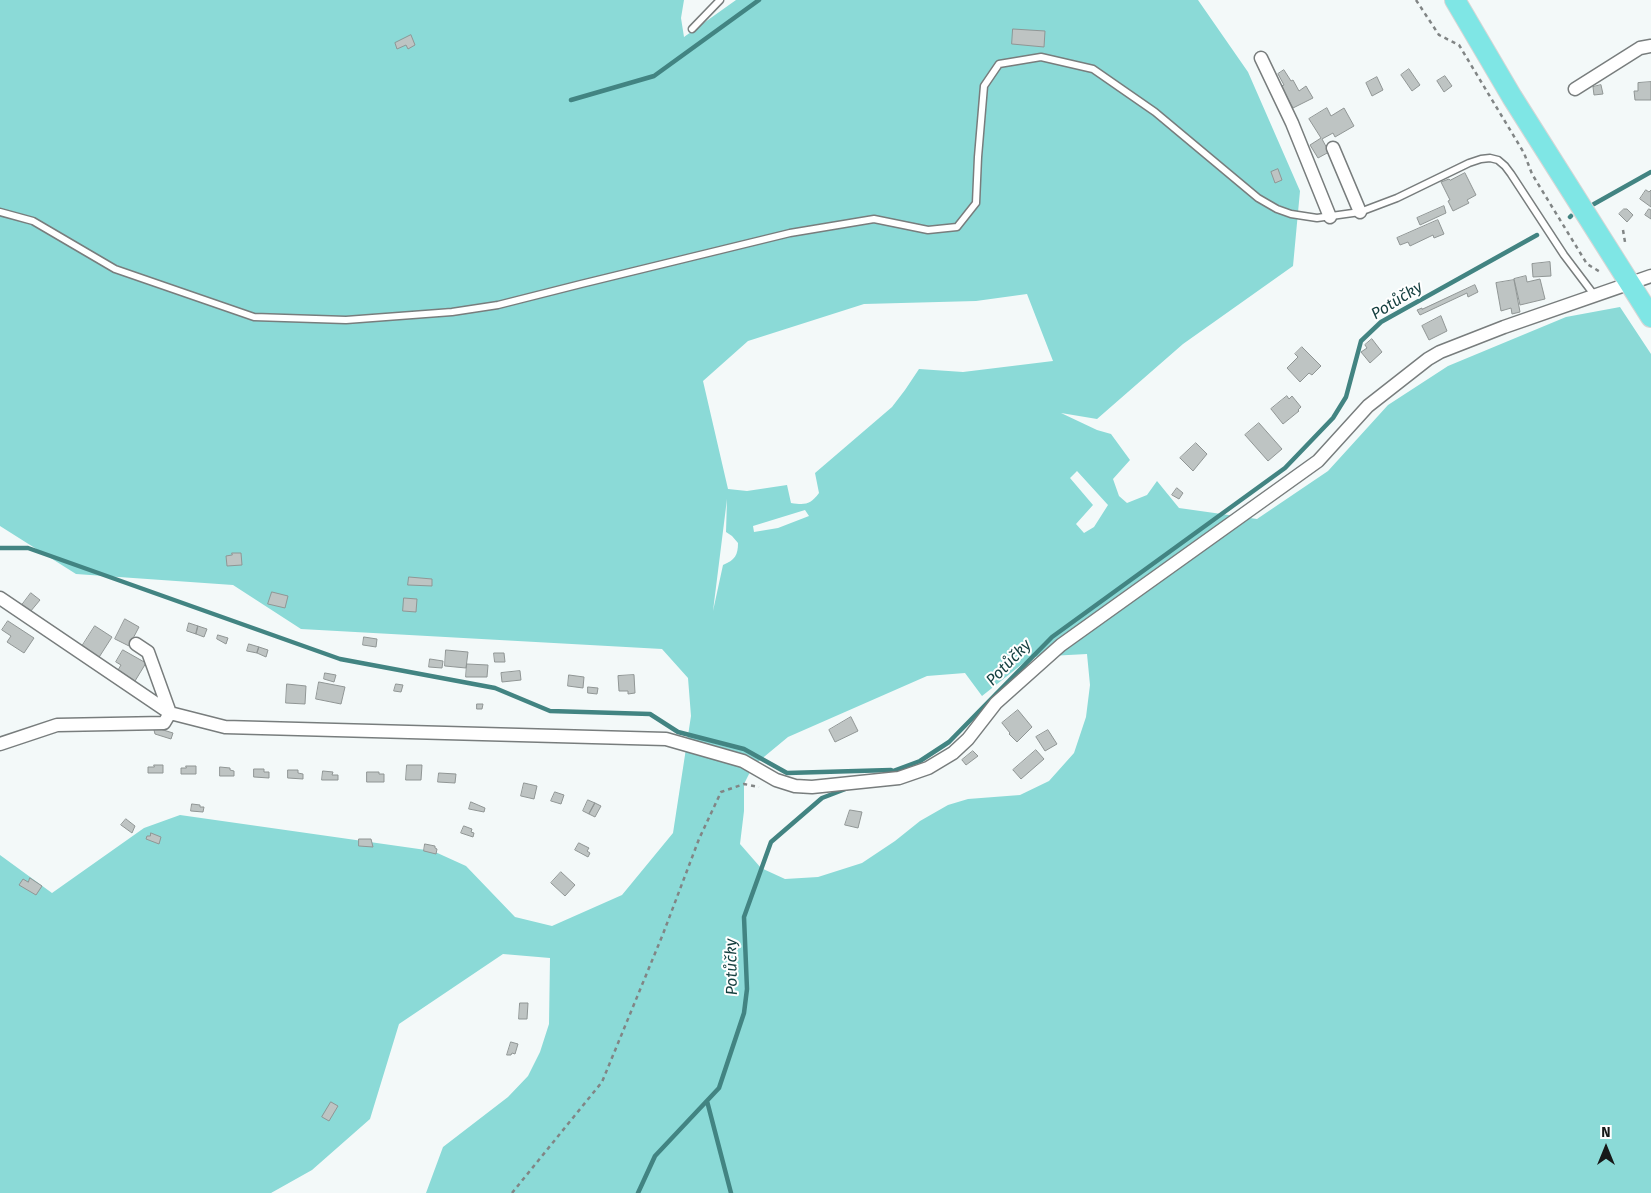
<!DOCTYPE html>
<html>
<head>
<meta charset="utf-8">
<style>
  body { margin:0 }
  #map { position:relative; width:1651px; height:1193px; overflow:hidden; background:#f3f9f9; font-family:"Fira Sans",sans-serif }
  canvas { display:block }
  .north { position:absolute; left:1581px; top:1123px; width:50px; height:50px; -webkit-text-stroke:4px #fff; paint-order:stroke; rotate:0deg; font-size:14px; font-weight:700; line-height:20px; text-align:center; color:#171919 }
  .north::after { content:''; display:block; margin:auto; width:18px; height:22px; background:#171919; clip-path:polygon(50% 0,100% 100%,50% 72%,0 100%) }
</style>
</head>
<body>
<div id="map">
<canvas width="1651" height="1193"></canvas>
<div class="north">N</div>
</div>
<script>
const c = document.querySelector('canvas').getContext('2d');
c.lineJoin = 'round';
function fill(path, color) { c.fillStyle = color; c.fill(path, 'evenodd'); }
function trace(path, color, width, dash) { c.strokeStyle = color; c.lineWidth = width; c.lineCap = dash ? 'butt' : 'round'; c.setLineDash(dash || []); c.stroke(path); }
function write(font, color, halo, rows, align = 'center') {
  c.font = font + ' "Fira Sans",sans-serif'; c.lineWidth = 4; c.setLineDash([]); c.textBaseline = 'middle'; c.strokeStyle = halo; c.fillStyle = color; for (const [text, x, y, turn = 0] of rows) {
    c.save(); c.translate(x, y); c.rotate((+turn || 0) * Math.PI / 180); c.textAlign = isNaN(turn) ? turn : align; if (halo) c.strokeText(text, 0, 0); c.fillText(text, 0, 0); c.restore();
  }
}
fill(new Path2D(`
  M0 0H684L681 18 684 37 736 0H1198L1248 72 1300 191 1293 266 1183 344 1097 419 1061 413 1097 430 1111 434 1130 460 1113 479 1119 496 1127 503 1147 495 1157 481 1179 508 1257 519 1328 471 1388 405 1448 366 1566 317 1620 307 1651 354V1193H426L443 1147 508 1097 528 1076 540 1052 549 1024 550 958 503 954 399 1024 370 1119 312 1170 271 1193H0V855L52 893 144 828 180 815 433 851 466 866 515 917 552 926 622 895 673 833 691 716 688 678 662 649 301 629 233 585 76 574 0 526ZM1027 294 1053 361 963 372 919 369 905 390 892 407 815 473 819 493C810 505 805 505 791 503L787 485 747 491 728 489 703 381 748 341 864 304 976 301ZM1077 471 1108 505 1094 527 1084 533 1076 524 1093 505 1070 478ZM727 499 726 532 732 536 738 543C738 555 735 560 723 565L713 611ZM805 510 809 516 778 528 754 532 753 526ZM1087 654 1090 685 1086 717 1074 753 1049 781 1020 795 968 799 948 805 920 821 895 841 862 863 818 877 785 879 761 868 740 844 744 811V784L753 766 788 737 927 676 965 673 982 696 1031 657Z`), '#8bdad7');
trace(new Path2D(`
  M571 100 654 76 759 0
  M1594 204 1651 172
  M1570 217 1571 216
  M0 548H28L340 659 495 688 550 711 650 714 678 732 744 749 787 773 891 770
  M885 774 920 761 949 742 1052 637 1285 468 1333 418 1346 397 1361 341 1381 322 1537 235
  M707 1101 731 1193
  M638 1193 655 1156 719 1088 744 1013 747 989 744 917 771 842 822 798 848 788`), '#428482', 4.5);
const building = new Path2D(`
  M1013 29 1045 31 1044 47 1012 44Z
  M411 35 415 45 408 49 406 45 397 49 395 43Z
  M1409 69 1420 85 1412 91 1401 75Z
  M1284 70 1291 81 1293 80 1299 91 1306 86 1313 98 1293 108 1281 86 1284 85 1278 74Z
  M1445 76 1452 86 1444 92 1437 81Z
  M1377 77 1383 90 1372 96 1366 83Z
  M1651 82V100H1635L1634 91H1638V83Z
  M1601 85 1603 94 1594 95 1593 87Z
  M1327 108 1331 116 1344 108 1354 126 1335 137 1333 133 1322 139 1329 152 1318 158 1310 145 1321 138 1309 119Z
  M1278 169 1282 180 1275 183 1271 172Z
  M1465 173 1476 195 1467 200 1469 203 1453 211 1448 201 1450 200 1441 182 1449 179 1450 180Z
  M1646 190 1649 192 1651 190V207L1640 199Z
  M1444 206 1446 213 1420 225 1417 218Z
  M1624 209H1627L1633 215 1627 222 1619 214Z
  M1649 209 1651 210V219L1645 215Z
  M1438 220 1444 234 1434 238 1433 235 1410 246 1408 242 1400 245 1397 238Z
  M1550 262 1551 276 1533 277 1532 264Z
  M1526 276 1527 282 1540 279 1545 299 1520 305 1514 279Z
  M1514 280 1520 312 1512 314 1511 308 1501 311 1496 283Z
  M1475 285 1478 292 1468 297 1467 293 1420 315 1417 310 1422 308V309Z
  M1441 316 1447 331 1429 340 1422 326Z
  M1372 339 1382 352 1370 363 1361 352 1367 348 1365 345Z
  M1302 347 1321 366 1312 375 1309 373 1300 382 1287 368 1298 357 1295 354Z
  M1287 396 1289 399 1292 396 1301 407 1298 410 1299 411 1283 424 1271 409Z
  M1259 423 1282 449 1268 461 1245 435Z
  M1196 443 1207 454 1193 471 1180 458Z
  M1177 488 1183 493 1179 499 1172 495Z
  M232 553H241L242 565 227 566 226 556 232 555Z
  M409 577 432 579V586L408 585Z
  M272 592 288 596 285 608 268 604Z
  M31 593 40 600 30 612 22 605Z
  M404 598 417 599 416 612 403 611Z
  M125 619 139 627 129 646 115 639Z
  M8 621 34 638 24 653 7 642 11 636 2 630Z
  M189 623 198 626 196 634 187 631Z
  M95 626 112 637 96 662 79 651Z
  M198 626 207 629 204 637 196 634Z
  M218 635 228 638 226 644 217 639Z
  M364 637 377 639 376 647 363 645Z
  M249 644 259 647 257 653 247 651Z
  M259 647 268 650 266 657 257 653Z
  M123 650 146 663 135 681 118 670 121 665 116 662Z
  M446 650 468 652 466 668 445 666Z
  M494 653H504L505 662H495Z
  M430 659 443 661 442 668 429 667Z
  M467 664 488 665 487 677H466Z
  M520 671 521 680 502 682 501 673Z
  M325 673 336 675 334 682 324 679Z
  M569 675 584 677 583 688 568 686Z
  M634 675 635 693 628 694V691H619L618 676Z
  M319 682 345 687 341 704 316 699Z
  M287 684 306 686 305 704 286 703Z
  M396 684 403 685 401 692 394 691Z
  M588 687 598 688 597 694 588 693Z
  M477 704H483L482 709H477Z
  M1018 710 1032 727 1017 742 1009 734 1010 733 1002 723Z
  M851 717 858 731 835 742 829 730Z
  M157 728 173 733 171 739 155 734 154 730Z
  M1048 730 1057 744 1045 751 1036 737Z
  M1036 750 1044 759 1021 779 1013 770Z
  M973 751 978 756 966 765 962 760Z
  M154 765H163V773H148V767H154Z
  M407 765H422L421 780H406Z
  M186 766H196V774H181V768H186Z
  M220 767 230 768V770L234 771V776H220Z
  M254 769H264V772H269V778L254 777Z
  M288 770H298V773L303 774V779L288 778Z
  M323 771 333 772 332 775H338V780H322Z
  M367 772H379V774H384V782H367Z
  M439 773 456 774 455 783 438 782Z
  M524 783 537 786 534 799 521 796Z
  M555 792 564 795 561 804 551 801Z
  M588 800 595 803 589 814 583 811Z
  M471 802 485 808 484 812 469 809Z
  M595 803 601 806 595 817 589 814Z
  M192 804 200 805V807H204L203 812 191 811Z
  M850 810 862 812 858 828 845 825Z
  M126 819 135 826 132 833 121 825Z
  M464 826 472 829 471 832 474 833 473 837 461 833Z
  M151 833 161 837 159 844 146 839 147 836H150Z
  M359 839H371L373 847 359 846Z
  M579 843 589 848 587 851 590 853 588 857 575 850Z
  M425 844 435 846V848L437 849 436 854 424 851Z
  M561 872 575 885 565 896 551 883Z
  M30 878 42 886 36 895 19 885 23 879 28 882Z
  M520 1003H528L527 1019H519Z
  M511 1042 518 1044 515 1054 512 1053 511 1055H507Z
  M331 1102 338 1106 329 1121 322 1117Z`);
fill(building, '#bec4c3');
trace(building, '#909695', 1);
const lane = new Path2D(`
  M692 29 720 0
  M0 212 33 221 115 269 254 317 346 320 452 312 498 305 581 284 790 233 874 219 928 230 957 227 976 203 978 157 984 86 999 64 1041 57 1093 69 1155 112 1258 198 1277 209 1291 214 1317 218 1360 212 1397 198 1469 163 1481 159 1490 158 1498 160 1505 166 1511 174 1564 255 1595 296`);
const street = new Path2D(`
  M1261 58 1292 123 1330 217
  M1575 89 1640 48 1651 46
  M1333 148 1360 212
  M0 598 170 713 225 727 666 739 743 761 776 780 795 786 812 787 899 778 928 768 953 753 968 739 996 703 1061 645 1318 461 1368 406 1428 359 1440 352 1504 327 1651 276
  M0 744 57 725 164 723 170 713 148 652 136 644`);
const primary = new Path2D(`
  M1455 0 1512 97 1651 317`);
trace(lane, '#787d7d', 9);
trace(street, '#787d7d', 15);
trace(primary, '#d5d6d6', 22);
trace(new Path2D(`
  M1416 0 1439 35 1459 45 1524 153 1532 174 1587 264 1602 273
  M1623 230 1625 242
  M512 1193 602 1082 663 934 699 839 721 792 744 784 759 787`), '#818585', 2.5, [4, 4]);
trace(lane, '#fff', 6);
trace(street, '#fff', 12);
trace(primary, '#7fe6e5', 20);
write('italic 16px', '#143f3f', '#fff', [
  ["Potůčky",1397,301,-32],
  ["Potůčky",1009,663,-46],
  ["Potůčky",732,967,-91]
]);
</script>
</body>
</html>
